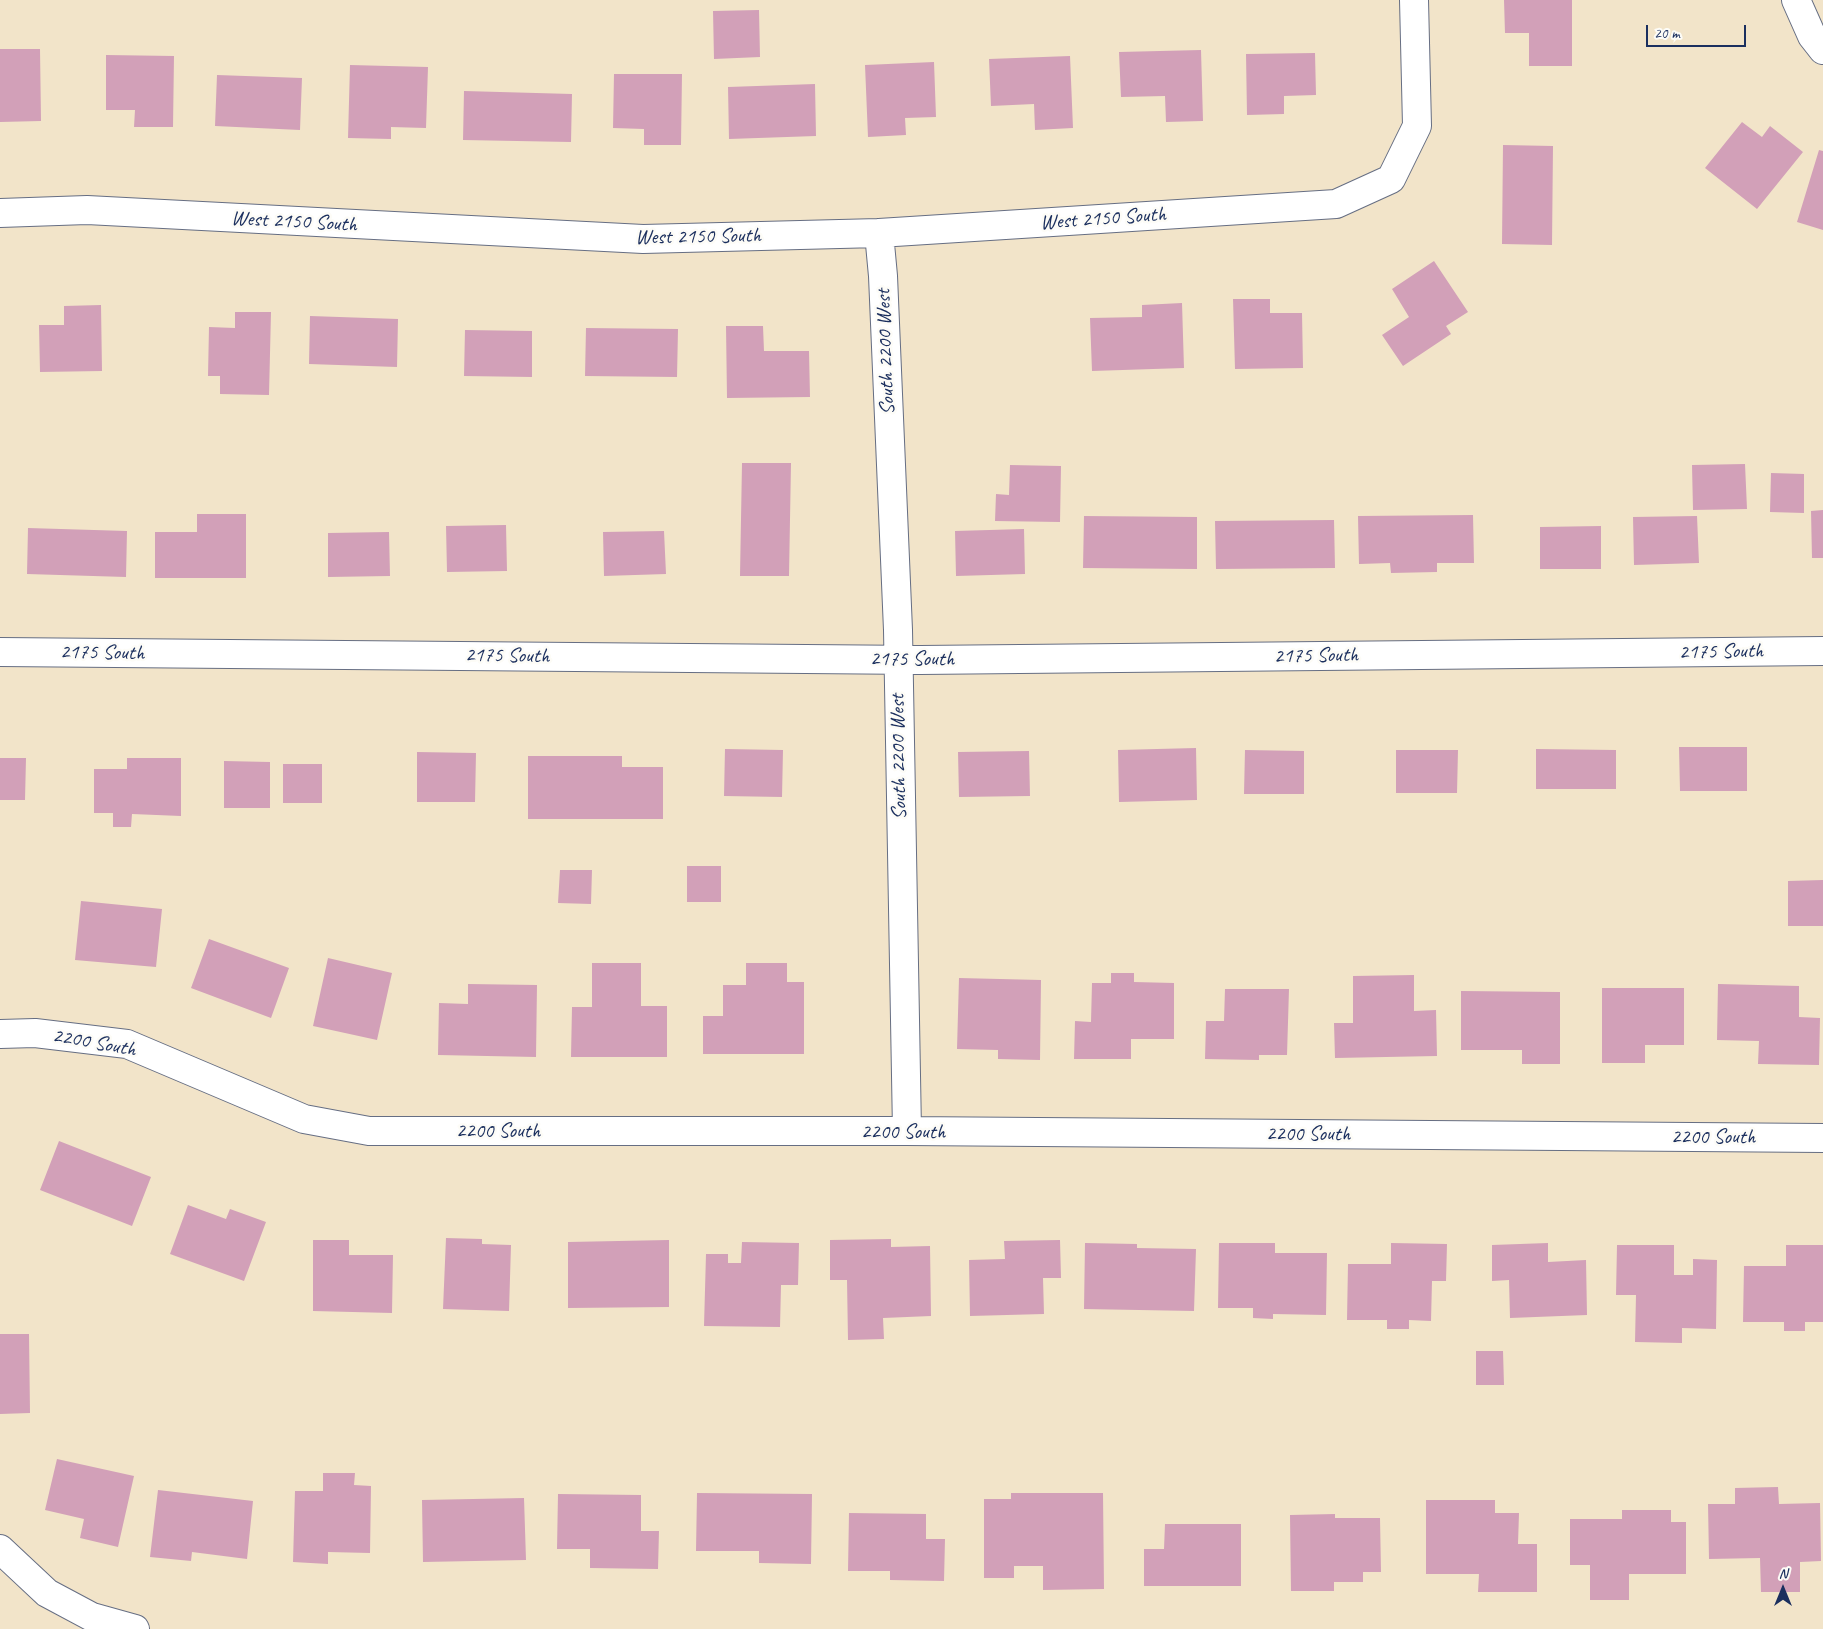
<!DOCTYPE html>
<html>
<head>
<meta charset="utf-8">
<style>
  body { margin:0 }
  #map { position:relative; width:1823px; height:1629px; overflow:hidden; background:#f2e4c9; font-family:Caveat,sans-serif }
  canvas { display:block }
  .north { position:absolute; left:1758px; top:1564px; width:50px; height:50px; -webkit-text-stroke:4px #fdfcf7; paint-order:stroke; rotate:0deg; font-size:14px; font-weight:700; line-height:20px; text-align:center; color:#1b2f5e }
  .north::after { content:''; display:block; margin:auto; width:18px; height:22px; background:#1b2f5e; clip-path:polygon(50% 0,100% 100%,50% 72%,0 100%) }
  .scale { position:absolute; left:1646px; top:25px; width:100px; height:22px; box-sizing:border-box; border:2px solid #1b2f5e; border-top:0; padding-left:6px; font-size:15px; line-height:18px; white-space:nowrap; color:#1b2f5e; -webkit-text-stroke:4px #fdfcf7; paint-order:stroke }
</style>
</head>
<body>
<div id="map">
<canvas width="1823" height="1629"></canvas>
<div class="north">N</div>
<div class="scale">20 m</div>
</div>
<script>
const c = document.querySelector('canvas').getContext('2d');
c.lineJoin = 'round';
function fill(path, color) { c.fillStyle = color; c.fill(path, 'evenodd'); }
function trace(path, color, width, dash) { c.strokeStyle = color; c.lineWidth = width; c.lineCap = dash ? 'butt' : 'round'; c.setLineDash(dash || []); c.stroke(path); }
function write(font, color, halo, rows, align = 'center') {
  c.font = font + ' Caveat,sans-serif'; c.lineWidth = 5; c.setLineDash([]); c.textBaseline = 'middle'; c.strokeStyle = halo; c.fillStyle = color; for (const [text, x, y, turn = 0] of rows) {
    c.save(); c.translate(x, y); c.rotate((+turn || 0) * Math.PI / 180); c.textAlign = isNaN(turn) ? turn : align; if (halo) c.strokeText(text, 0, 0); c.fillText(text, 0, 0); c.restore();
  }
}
fill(new Path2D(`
  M1504 0H1572V66H1529V33H1505Z
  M759 10 760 57 714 59 713 11Z
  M0 49H40L41 121 0 122Z
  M1201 50 1203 121 1166 122 1165 96 1121 97 1119 52Z
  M1315 53 1316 95 1284 96V114L1247 115 1246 54Z
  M106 55 174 56 173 127H134L135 110H106Z
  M1070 56 1073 128 1035 130 1034 104 991 106 989 59Z
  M934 62 936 117 905 118 906 135 868 137 865 65Z
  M350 65 428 67 426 128 391 127V139L348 138Z
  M614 74H682L681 145H644V129L613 128Z
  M217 75 302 78 300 130 215 126Z
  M815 84 816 136 729 139 728 87Z
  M464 91 572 94 571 142 463 140Z
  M1742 122 1762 137 1770 126 1803 152 1757 209 1705 168Z
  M1503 145 1553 146 1552 245 1502 244Z
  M1819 150 1823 151V230L1797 222Z
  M1434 261 1468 312 1446 326 1451 334 1403 366 1382 335 1409 317 1392 289Z
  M1233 299H1270V313H1302L1303 368 1235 369Z
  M1182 303 1184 368 1092 371 1090 318 1142 317V305Z
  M101 305 102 371 40 372 39 325H64V306Z
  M235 312H271L269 395 220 394V376H208L209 327 235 328Z
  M310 316 398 319 397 367 309 364Z
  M726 326H763L764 351H809L810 397 727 398Z
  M586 328 678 329 677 377 585 376Z
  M465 330 532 331V377L464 376Z
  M742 463H791L789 576H740Z
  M1745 464 1747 509 1693 510 1692 465Z
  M1010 465 1061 466 1060 522 995 521 996 494 1009 495Z
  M1771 473 1804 474V513L1770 512Z
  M1823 510V558H1812L1811 511Z
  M197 514H246V578H155V532H197Z
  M1473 515 1474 563H1437V572L1391 573 1390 563 1359 564 1358 516Z
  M1084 516 1197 517V569L1083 568Z
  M1697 516 1699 563 1634 565 1633 517Z
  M1334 520 1335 568 1216 569 1215 521Z
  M506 525 507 571 447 572 446 526Z
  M1601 526V569H1540V527Z
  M28 528 127 531 126 577 27 574Z
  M1024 529 1025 574 956 576 955 531Z
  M664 531 666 574 604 576 603 532Z
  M389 532 390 576 328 577V533Z
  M1679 747H1747V791H1680Z
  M1196 748 1197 800 1119 802 1118 750Z
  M725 749 783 750 782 797 724 796Z
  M1536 749 1616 750V789H1536Z
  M1245 750 1304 751V794H1244Z
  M1396 750H1458L1457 793H1396Z
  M1029 751 1030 796 959 797 958 752Z
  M417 752 476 753 475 802H417Z
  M528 756H622V767H663V819H528Z
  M0 758H26L25 800H0Z
  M127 758H181V816L132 814 131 827H113V813H94V769H127Z
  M224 761 270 762V808H224Z
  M283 764H322V803H283Z
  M687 866H721V902H687Z
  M560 870H592L591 904 558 903Z
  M1823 880V926H1788V881Z
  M81 901 162 909 156 967 75 960Z
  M209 939 289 968 271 1018 191 988Z
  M328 958 392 973 377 1040 313 1026Z
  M592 963H641V1006H667V1057H571L572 1007H592Z
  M746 963H787V982H804V1054H703V1016H723V985H746Z
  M1111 973H1134V982L1174 983V1039H1131V1059H1074L1075 1021 1091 1022 1092 983H1111Z
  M1414 975V1011L1436 1010 1437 1056 1335 1058 1334 1023H1353V976Z
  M959 978 1041 980 1040 1060 998 1059V1050L957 1049Z
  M468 984 537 985 536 1057 438 1055 439 1003 468 1004Z
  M1718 984 1799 986V1017L1820 1018 1819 1065 1758 1064 1759 1041 1717 1040Z
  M1602 988H1684V1045H1645V1063H1602Z
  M1225 989H1289L1287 1055H1259V1060L1205 1059 1206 1021H1224Z
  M1461 991 1560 992V1064H1522V1050H1461Z
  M59 1141 151 1177 132 1226 40 1190Z
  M188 1205 226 1219 230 1209 266 1222 244 1281 170 1254Z
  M446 1238 482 1239V1244L511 1245 509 1311 443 1309Z
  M891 1239V1247L930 1246 931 1316 883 1318 884 1339 848 1340 847 1280H830V1240Z
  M313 1240H349V1255H393L392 1313 313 1311Z
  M669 1240V1307L568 1308V1242Z
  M1060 1240 1061 1278H1043L1044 1314 970 1316 969 1260 1005 1259 1004 1241Z
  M742 1242 799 1243 798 1285H781L780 1327 704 1326 706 1254H728V1263H741Z
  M1085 1243 1137 1244V1248L1196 1249 1194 1311 1084 1309Z
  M1219 1243H1275V1253H1327L1326 1315 1273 1314V1319L1253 1318V1308H1218Z
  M1391 1243 1447 1244 1446 1281H1432L1431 1321 1409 1320V1329H1387V1320H1347L1348 1264H1391Z
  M1548 1243V1262L1586 1260 1587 1315 1510 1318 1509 1280 1492 1281V1245Z
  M1617 1245H1674V1275H1693V1259L1717 1260 1716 1329 1682 1328V1343L1635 1342 1636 1295H1616Z
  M1786 1245H1823V1322H1805V1331H1784V1322H1743L1744 1266H1786Z
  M0 1334H29L30 1413 0 1414Z
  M1476 1351H1503L1504 1385H1476Z
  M57 1459 134 1476 118 1547 80 1538 84 1519 45 1510Z
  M323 1473H355L354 1485 371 1486 370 1553 328 1552V1564L293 1562 295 1491H323Z
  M1778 1487 1779 1504 1820 1503 1821 1561 1800 1562V1592H1761L1760 1558 1709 1559 1708 1504H1735V1488Z
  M158 1490 253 1501 247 1559 192 1552 191 1561 150 1557Z
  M697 1493 812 1494 811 1564 759 1563V1551H696Z
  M1011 1493H1103L1104 1589 1043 1590V1566H1014V1578H984V1499H1011Z
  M558 1494 641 1495V1531H659L658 1569 590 1568V1549H557Z
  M524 1498 526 1560 423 1562 422 1500Z
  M1426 1500H1495V1513H1519L1518 1544H1537V1592H1478L1479 1574H1426Z
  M1622 1510H1671V1522H1686V1574H1629V1600H1590V1565H1570V1519H1622Z
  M849 1513 926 1514V1539H945L944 1581 890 1580V1571H848Z
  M1335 1514V1518H1380L1381 1572H1363V1582H1334V1591H1291L1290 1515Z
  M1165 1524H1241V1586H1144V1549H1164Z`), '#d2a0b8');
const minor = new Path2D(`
  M1796 0 1812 36 1823 50
  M0 213 87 210 643 239 879 233 1336 204 1391 179 1417 126 1414 0
  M879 233 883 276 898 630 907 1131
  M0 652 920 660 1823 651
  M0 1034 35 1033 127 1044 304 1119 369 1131H907L1823 1138
  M0 1549 47 1593 92 1617 135 1629`);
trace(minor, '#666e83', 30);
trace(minor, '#fff', 28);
write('21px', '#1b2f5e', '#fdfcf7', [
  ["West 2150 South",1103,219,-4],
  ["West 2150 South",294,222,3],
  ["West 2150 South",698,237,-1],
  ["South 2200 West",886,352,-92],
  ["2175 South",1721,652,-1],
  ["2175 South",102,653,1],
  ["2175 South",507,656,1],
  ["2175 South",1316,656,-1],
  ["2175 South",912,659],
  ["South 2200 West",899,757,-91],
  ["2200 South",94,1043,10],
  ["2200 South",498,1131],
  ["2200 South",903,1132],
  ["2200 South",1308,1134],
  ["2200 South",1713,1137]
]);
</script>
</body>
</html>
